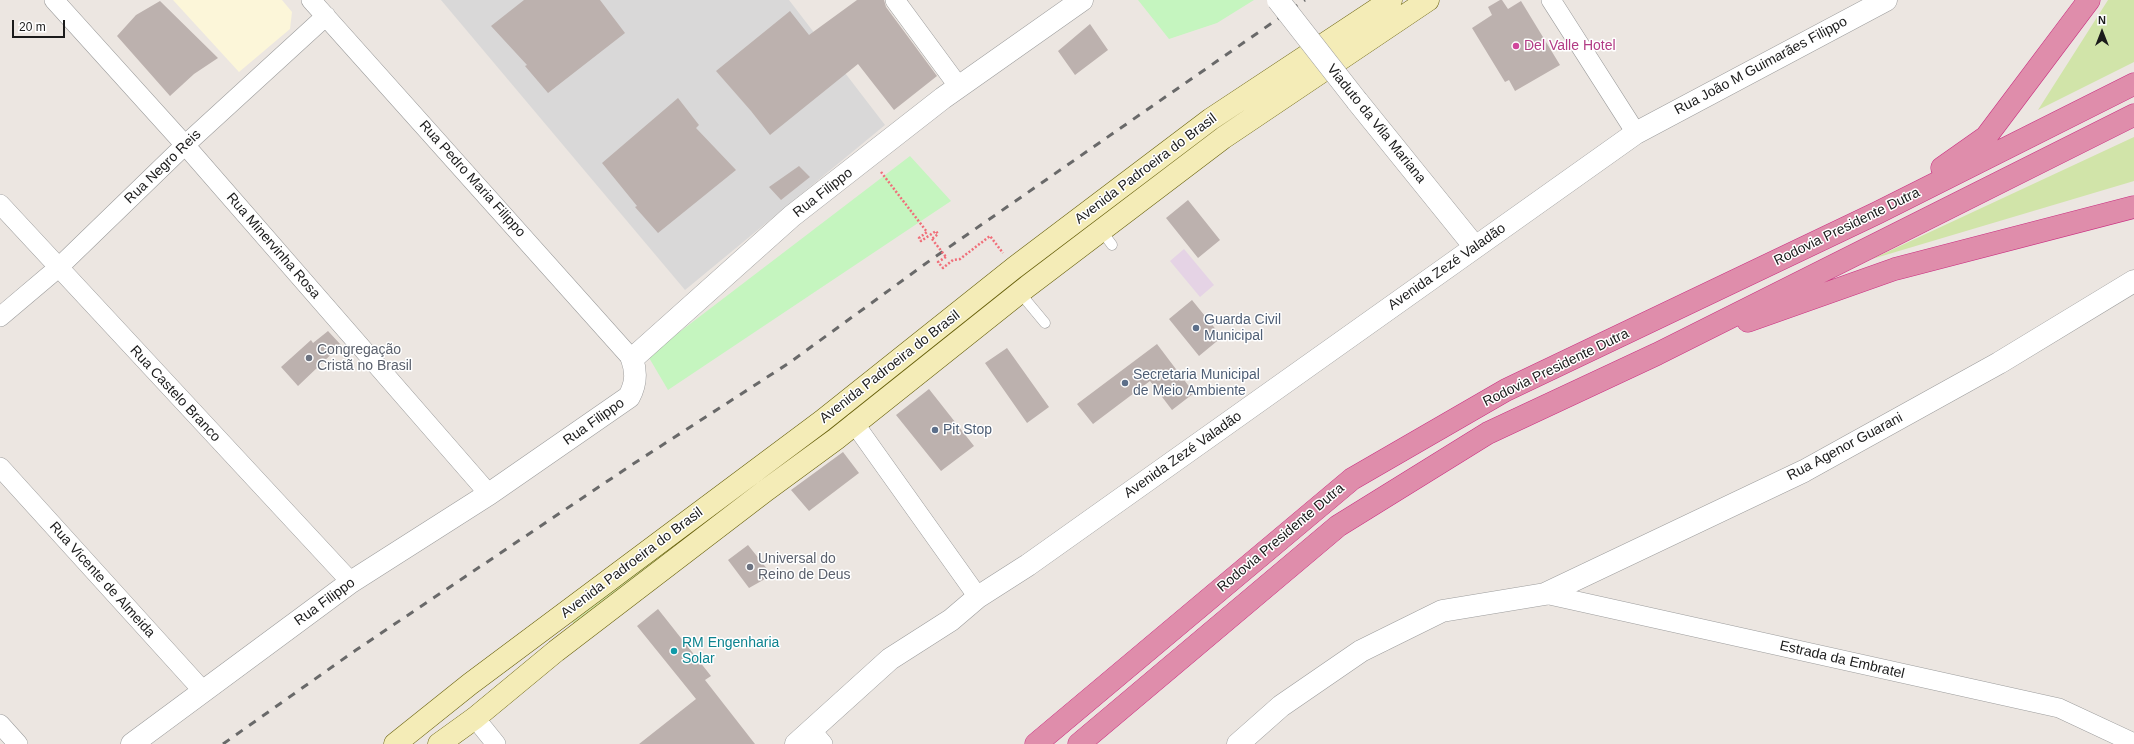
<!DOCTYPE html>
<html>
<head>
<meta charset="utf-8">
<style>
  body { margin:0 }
  #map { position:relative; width:2134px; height:744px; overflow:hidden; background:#ece6e1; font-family:Arial,sans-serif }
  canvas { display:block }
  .north { position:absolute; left:2082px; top:12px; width:40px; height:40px; -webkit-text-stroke:3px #fff; paint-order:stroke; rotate:0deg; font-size:11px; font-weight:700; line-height:16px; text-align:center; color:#1b1b1b }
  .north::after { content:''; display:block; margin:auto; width:14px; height:18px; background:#1b1b1b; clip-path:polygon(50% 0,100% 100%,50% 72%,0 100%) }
  .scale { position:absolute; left:12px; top:20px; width:53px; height:18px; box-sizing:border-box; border:2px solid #1b1b1b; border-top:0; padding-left:5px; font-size:12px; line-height:14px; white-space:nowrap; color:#1b1b1b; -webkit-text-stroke:3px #fff; paint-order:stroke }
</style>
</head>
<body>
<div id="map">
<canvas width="2134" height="744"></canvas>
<div class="north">N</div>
<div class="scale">20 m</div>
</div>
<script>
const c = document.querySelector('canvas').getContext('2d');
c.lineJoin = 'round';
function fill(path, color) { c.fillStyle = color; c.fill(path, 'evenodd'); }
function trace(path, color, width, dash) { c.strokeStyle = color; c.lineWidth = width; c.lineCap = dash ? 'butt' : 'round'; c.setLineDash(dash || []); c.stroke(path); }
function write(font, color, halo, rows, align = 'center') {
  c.font = font + ' Arial,sans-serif'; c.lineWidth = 3; c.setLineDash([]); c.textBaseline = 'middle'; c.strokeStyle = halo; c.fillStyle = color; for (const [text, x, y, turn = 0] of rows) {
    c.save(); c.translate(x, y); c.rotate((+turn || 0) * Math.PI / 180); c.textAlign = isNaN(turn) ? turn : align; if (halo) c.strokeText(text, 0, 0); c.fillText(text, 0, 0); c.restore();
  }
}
fill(new Path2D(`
  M441 0H789L885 125 685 290Z`), '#d9d8d8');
fill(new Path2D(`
  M1184 249 1214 285 1200 297 1170 261Z`), '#e5d3e5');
fill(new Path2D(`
  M173 0H282L292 12 290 29 239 72Z`), '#fcf6d9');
fill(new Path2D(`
  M2108 0H2134V62L2038 110Z
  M2134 137V181L1872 259Z
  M824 427 827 432 576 626 572 622Z`), '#d1e4a9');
fill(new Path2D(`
  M1138 0H1254L1217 23 1169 39Z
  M910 156 951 201 668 390 648 356Z`), '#c5f5bf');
fill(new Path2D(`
  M524 0H600L625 33 548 93 525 66 527 65 491 26Z
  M857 0H884L886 7 937 76 894 110 858 64 770 135 751 111 716 71 790 11 809 35Z
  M1500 0H1502L1508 9 1521 1 1560 65 1515 91 1509 80 1505 82 1472 28 1492 15 1488 7Z
  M160 1 218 58 194 74 170 96 117 36 136 15Z
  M1090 24 1108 50 1075 75 1058 51Z
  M678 98 699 125 696 128 736 170 658 233 635 207 637 206 602 163Z
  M799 166 810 177 781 200 769 187Z
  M1188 200 1220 240 1198 258 1166 218Z
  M1192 300 1222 337 1199 356 1169 319Z
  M328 331 341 345 298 386 281 367 311 340 313 343Z
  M1157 344 1194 393 1172 410 1150 381 1093 424 1077 404Z
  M1007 348 1049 407 1027 423 985 363Z
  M929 389 974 446 941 471 896 415Z
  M843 452 859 473 809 511 791 490Z
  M748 545 772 575 749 588 728 560Z
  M658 609 711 676 705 680 755 744H639L696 699 637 626Z`), '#bcb1ae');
const service = new Path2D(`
  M1101 230 1112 245
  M1020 293 1045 323`);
const minor = new Path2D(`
  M54 0 185 145 489 494
  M311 0 632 359
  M895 0 959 87
  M1551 0 1636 133
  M0 204 351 582
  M0 317 58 268 185 145 326 16
  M854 423 978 597
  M0 467 204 692
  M1545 594 2059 708 2134 743
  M475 718 496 744
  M0 724 18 744
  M811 730 823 744`);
const tertiary = new Path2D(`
  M1357 101 1475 247
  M132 744 351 582 489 494 629 397C636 384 637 373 632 359L792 216 943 98 1082 0
  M796 744 890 659 951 620 978 597 1028 565 1636 133 1886 0
  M1238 744 1281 706 1361 651 1442 611 1545 594 1804 471 1999 363 2134 281`);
const secondary = new Path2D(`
  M395 744 470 684 822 421 1014 268 1211 119 1391 0
  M439 744 475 718 556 651 765 491 836 439 1028 286 1223 138 1428 0`);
const motorway = new Path2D(`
  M1942 168 1986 137 2089 0
  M1748 321 1895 269 2134 207
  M1036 744 1352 479 1506 390 1877 213 2134 84
  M1079 744 1338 526 1488 433 1657 354 2134 115`);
trace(service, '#9c9c9c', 11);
trace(minor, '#9c9c9c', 20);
trace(tertiary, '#9c9c9c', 23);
trace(secondary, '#68610c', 23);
trace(motorway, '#c92f80', 23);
trace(new Path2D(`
  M881 172 927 232 919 238 921 241 936 231 938 234 932 239
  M946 257 938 262 943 268 953 260 960 259 990 236 1003 253`), '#f06e79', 2.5, [2, 2]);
trace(service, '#fff', 10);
trace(minor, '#fff', 19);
trace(tertiary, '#fff', 22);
trace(secondary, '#f4ecb7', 22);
trace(motorway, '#df8dab', 22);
trace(new Path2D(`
  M223 744 356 650 630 466 789 363 932 259 1305 0`), '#696969', 3, [8, 8]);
const tertiaryBridge = new Path2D(`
  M1278 0 1357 101`);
trace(tertiaryBridge, '#9c9c9c', 23, []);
trace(new Path2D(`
  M932 239 946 257`), '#f06e79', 2.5, [2, 2]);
trace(tertiaryBridge, '#fff', 22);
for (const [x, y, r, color] of [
  [1516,46,4,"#d1479c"],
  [1196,328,4,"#5c6f8a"],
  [309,358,4,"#6b7280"],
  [1125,383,4,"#5c6f8a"],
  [935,430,4,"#5c6f8a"],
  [750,567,4,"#6b7280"],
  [674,651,4,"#0f9aa8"]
]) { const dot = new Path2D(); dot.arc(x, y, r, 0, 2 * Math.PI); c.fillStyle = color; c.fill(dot); trace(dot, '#fff', 1.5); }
write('14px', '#b23c85', '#fff', [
  ["Del Valle Hotel",1524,46]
], 'left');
write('14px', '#1b1b1b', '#fff', [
  ["Rua João M Guimarães Filippo",1761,66,-28],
  ["Viaduto da Vila Mariana",1376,124,51],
  ["Rua Negro Reis",163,167,-44],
  ["Avenida Padroeira do Brasil",1146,169,-37],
  ["Rua Pedro Maria Filippo",472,179,48],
  ["Rua Filippo",823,193,-38],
  ["Rodovia Presidente Dutra",1847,227,-26],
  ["Rua Minervinha Rosa",273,246,49],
  ["Avenida Zezé Valadão",1447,267,-35],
  ["Avenida Padroeira do Brasil",890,367,-38],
  ["Rodovia Presidente Dutra",1556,368,-26],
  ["Rua Castelo Branco",175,394,47],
  ["Rua Filippo",594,422,-35],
  ["Rua Agenor Guarani",1845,447,-28],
  ["Avenida Zezé Valadão",1183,455,-35],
  ["Rodovia Presidente Dutra",1281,538,-40],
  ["Avenida Padroeira do Brasil",632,563,-37],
  ["Rua Vicente de Almeida",102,580,48],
  ["Rua Filippo",325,602,-36],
  ["Estrada da Embratel",1842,660,13]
]);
write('14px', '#4e5e75', '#fff', [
  ["Guarda Civil",1204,320],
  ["Municipal",1204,336],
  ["Secretaria Municipal",1133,375],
  ["de Meio Ambiente",1133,391],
  ["Pit Stop",943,430]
], 'left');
write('14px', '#5b616d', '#fff', [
  ["Congregação",317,350],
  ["Cristã no Brasil",317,366],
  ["Universal do",758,559],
  ["Reino de Deus",758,575]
], 'left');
write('14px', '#0d838f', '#fff', [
  ["RM Engenharia",682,643],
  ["Solar",682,659]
], 'left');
</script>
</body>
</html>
